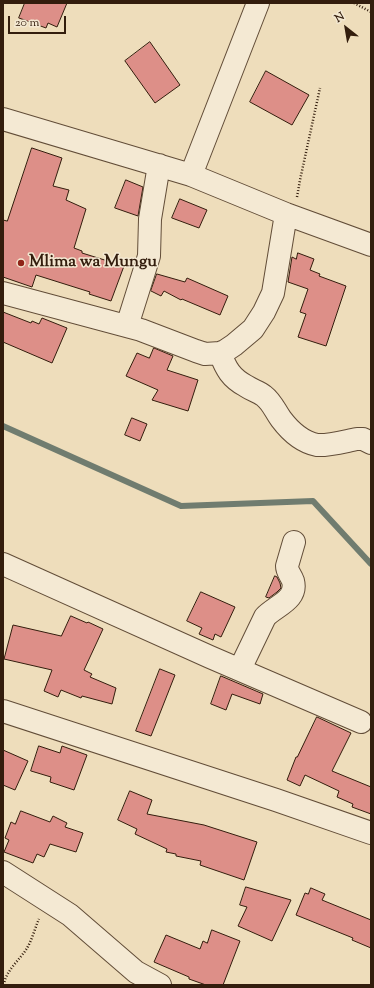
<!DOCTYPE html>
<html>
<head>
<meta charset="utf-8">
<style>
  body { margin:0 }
  #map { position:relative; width:374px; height:988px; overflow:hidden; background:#edb; font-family:"Sorts Mill Goudy",serif }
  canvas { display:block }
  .frame { position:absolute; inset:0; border:4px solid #331d0d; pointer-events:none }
  .north { position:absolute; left:326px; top:8px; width:40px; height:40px; -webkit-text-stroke:3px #f4e9d3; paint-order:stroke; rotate:329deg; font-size:11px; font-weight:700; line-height:16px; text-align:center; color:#331d0d }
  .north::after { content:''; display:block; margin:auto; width:14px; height:18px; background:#331d0d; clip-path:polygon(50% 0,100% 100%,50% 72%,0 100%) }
  .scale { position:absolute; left:8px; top:16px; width:58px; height:18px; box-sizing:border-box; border:2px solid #331d0d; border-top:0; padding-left:5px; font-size:12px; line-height:14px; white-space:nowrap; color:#331d0d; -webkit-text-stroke:3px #f4e9d3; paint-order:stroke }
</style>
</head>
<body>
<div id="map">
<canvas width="374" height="988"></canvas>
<div class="frame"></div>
<div class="north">N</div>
<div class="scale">20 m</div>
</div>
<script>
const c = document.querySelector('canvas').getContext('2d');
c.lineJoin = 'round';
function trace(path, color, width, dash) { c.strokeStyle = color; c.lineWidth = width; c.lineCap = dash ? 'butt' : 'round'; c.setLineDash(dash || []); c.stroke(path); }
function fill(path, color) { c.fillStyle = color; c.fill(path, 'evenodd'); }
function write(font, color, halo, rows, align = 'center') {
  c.font = font + ' "Sorts Mill Goudy",serif'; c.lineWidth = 3; c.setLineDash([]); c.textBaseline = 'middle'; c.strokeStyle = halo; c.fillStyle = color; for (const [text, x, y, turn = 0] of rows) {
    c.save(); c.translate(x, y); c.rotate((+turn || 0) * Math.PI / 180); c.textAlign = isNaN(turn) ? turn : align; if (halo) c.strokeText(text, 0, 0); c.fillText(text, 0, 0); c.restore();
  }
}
trace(new Path2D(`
  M3 426 181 506 313 501 371 564`), '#707c6f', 6);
const building = new Path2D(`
  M25 3H67L57 27 48 23 46 28 19 18Z
  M150 42 180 85 155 103 125 61Z
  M266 71 309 95 292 125 250 102Z
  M32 148 62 158 53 186 69 190 66 200 86 209 74 248 82 251V253L124 266 111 301 89 294 90 292 36 275 32 287 3 277V220L7 221Z
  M126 180 143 187 138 216 115 208Z
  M180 199 207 210 199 228 172 218Z
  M298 253 314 259 310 270 320 274 319 276 346 286 326 346 298 337 306 314 300 312 308 289 288 282 292 257 296 259Z
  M157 274 185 282 187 278 228 296 220 315 182 299 181 300 164 291 161 296 151 291Z
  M3 312 31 323 32 321 39 324 42 318 67 328 52 363 3 342Z
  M154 348 173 356 167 370 198 380 188 411 152 400 158 390 126 376 137 353 149 358Z
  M132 418 147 424 140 441 125 435Z
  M275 576 277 577 280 583 281 588 277 592 269 598 266 597Z
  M201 592 235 607 221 637 215 634 213 640 199 634 202 628 187 621Z
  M71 616 87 623 88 622 103 629 84 670 92 674 90 677 116 688 112 704 82 696 81 698 61 690 58 697 44 691 52 670 4 659 13 625 61 636Z
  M160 669 175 675 151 736 136 731Z
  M221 676 263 694 260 704 232 694 226 710 211 704Z
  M317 717 351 733 332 771 371 787V814L352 807 353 804 337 797 339 791 305 775 300 786 287 780 296 757H297Z
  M39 746 60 753 62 746 87 755 74 790 50 782 51 777 31 771Z
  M3 750 28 761 15 790 3 785Z
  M130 791 152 800 147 814 204 825 257 842 244 880 200 865 201 861 176 856V854L166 852 167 849 135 834 137 829 118 820Z
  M21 811 50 822 53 816 67 823 65 827 83 833 76 852 50 844 44 857 37 854 33 863 4 852 9 840 5 838 11 822 15 824Z
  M246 887 291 900 272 941 238 926 247 907 240 905Z
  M311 888 325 894 322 900 371 920V948L352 940 353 938 296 915 305 893 308 894Z
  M212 930 240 941 223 985H206L189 979V977L154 962 166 935 200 949 203 941 207 943Z`);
fill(building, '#dd8f88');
trace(building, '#331d0d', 1);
const minor = new Path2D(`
  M3 119 191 175 286 214 371 245
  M191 175 258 3
  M3 293 141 330 196 351 205 354 220 353 225 351 234 345 253 329 264 312 273 293 286 214
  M127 326 149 256 150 219 159 165
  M220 353C226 369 231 378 246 386 252 390 259 392 264 396 272 402 275 411 281 419 290 431 302 442 317 445 328 446 346 441 357 439H363L371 443
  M3 564 210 657 361 722
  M240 669 265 617C275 606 298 600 293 581 291 575 287 572 287 566L294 542
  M3 711 276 800 371 833
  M3 872 70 915 136 972 160 985`);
trace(minor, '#624d38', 24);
trace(new Path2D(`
  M354 3 371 12
  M297 197 300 180 320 88
  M4 985C5 971 20 960 27 948 32 940 35 928 39 919`), '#331d0d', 2.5, [1, 2]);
trace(minor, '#f4e9d3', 22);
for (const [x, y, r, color] of [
  [21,263,4,"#8f2418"]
]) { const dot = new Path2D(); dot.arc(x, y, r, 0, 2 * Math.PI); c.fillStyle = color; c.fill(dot); trace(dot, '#f4e9d3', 1.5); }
write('bold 17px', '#331d0d', '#f4e9d3', [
  ["Mlima wa Mungu",29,263]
], 'left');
</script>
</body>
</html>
